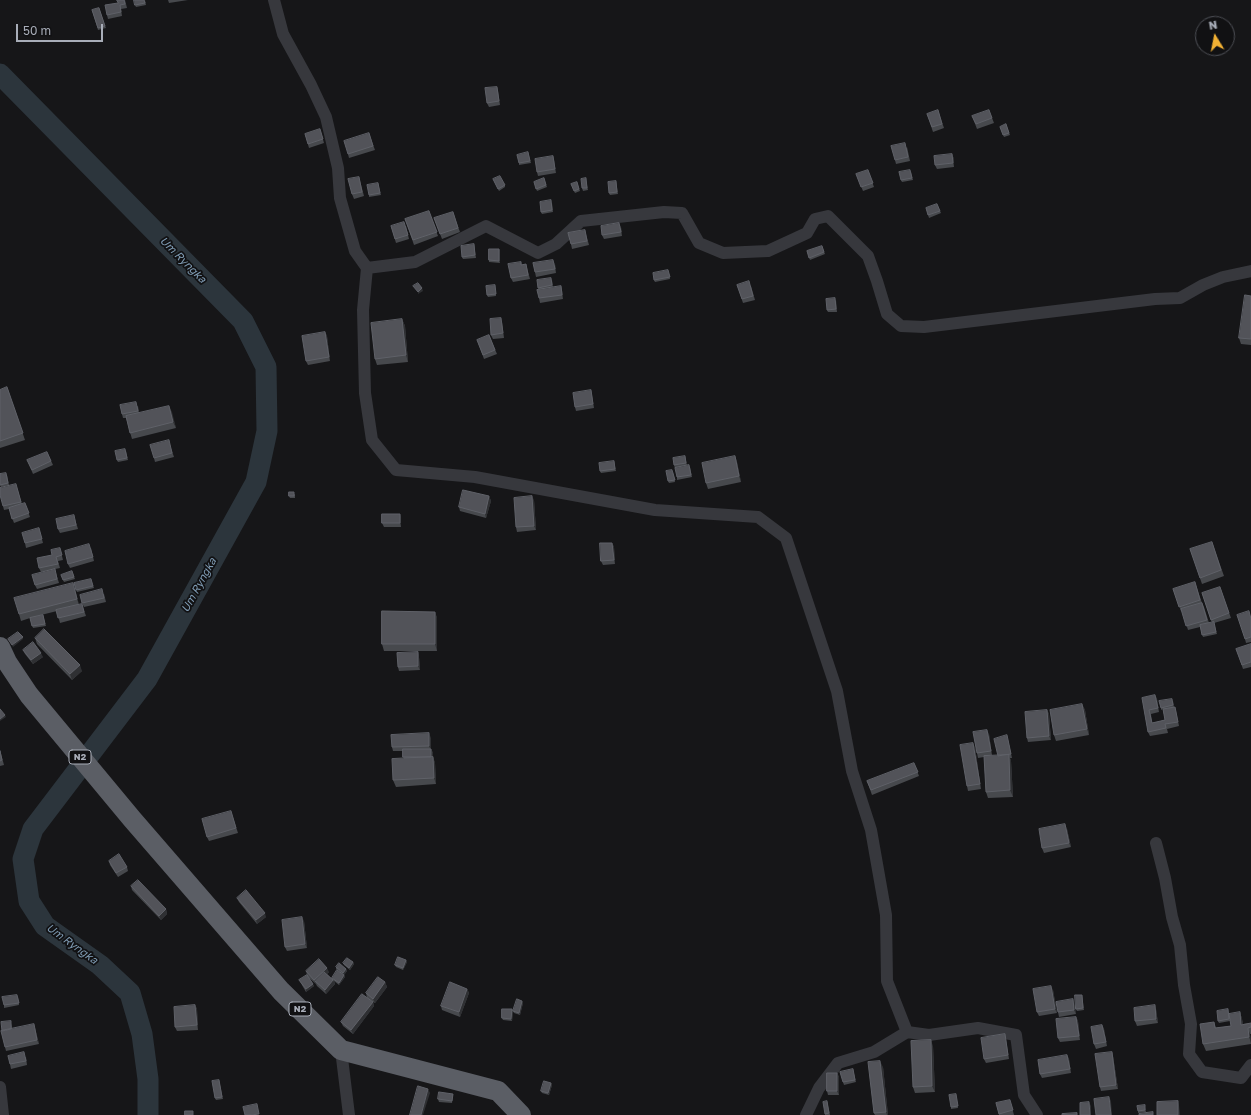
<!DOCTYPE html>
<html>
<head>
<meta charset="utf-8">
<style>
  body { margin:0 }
  #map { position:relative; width:1251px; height:1115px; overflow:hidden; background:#161618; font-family:"Golos Text",sans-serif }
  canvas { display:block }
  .north { position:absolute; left:1195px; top:16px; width:40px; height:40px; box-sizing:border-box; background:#111113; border:1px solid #4d4f55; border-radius:50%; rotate:350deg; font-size:11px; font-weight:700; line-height:16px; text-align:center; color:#a8adb8 }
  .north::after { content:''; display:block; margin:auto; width:14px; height:18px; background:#f2b134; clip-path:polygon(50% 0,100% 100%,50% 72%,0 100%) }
  .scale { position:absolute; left:16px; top:24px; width:87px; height:18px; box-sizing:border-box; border:2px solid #a8adb8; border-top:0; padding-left:5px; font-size:12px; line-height:14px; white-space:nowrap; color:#a8adb8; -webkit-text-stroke:3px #111113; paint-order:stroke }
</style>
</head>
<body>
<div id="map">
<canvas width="1251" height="1115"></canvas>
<div class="north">N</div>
<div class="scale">50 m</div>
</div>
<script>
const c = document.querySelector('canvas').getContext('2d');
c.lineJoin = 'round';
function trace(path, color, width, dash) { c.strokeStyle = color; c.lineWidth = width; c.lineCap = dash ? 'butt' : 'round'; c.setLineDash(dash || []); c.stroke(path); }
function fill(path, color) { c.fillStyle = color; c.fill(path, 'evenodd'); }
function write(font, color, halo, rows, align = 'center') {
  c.font = font + ' "Golos Text",sans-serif'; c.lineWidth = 3.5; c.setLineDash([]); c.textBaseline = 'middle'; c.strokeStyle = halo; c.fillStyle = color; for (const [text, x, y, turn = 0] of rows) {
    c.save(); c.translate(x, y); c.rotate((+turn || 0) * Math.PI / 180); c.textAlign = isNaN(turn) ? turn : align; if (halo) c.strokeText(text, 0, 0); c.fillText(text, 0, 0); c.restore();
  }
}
trace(new Path2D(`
  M0 74 243 321 266 367 267 431 256 482 147 679 33 829 23 859 29 901 45 926 100 965 130 993 142 1034 148 1079V1115`), '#2c353c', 21);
trace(new Path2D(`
  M274 0 283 34 311 85 326 117 338 168 340 198 355 251 367 268 415 262 486 226 538 253 556 244 581 221 664 212 682 213 699 243 723 253 768 251 807 233 815 219 828 216 868 256 877 281 887 314 901 326 924 327 1155 299 1180 298 1203 285 1223 277 1251 271
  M367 268 363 310 365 393 372 440 396 470 475 477 655 510 758 517 786 538 837 691 852 771 871 830 886 915 887 981 907 1032
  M1156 843 1165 878 1172 917 1180 945 1184 985 1191 1024 1189 1054 1202 1072 1241 1078 1251 1065
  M341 1050 349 1115
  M0 1087 3 1115
  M806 1115 819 1088 838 1063 874 1052 907 1032 929 1035 978 1028 1016 1035 1024 1095 1037 1115`), '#37383d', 12);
trace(new Path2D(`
  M0 647 7 662 29 695 132 819 281 991 341 1050 498 1091 521 1115`), '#5b5e65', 20);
fill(new Path2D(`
  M117 0H125L127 8 121 9 122 16 108 19 107 15 118 3Z
  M145 0 146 5 136 7 135 5Z
  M168 0H188L169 3Z
  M99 8 106 28 98 30 92 10Z
  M497 87 498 91 500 105 489 107 487 103Z
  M938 110 944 128 933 132 927 114Z
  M989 110 994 123 977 129 972 116Z
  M1006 124 1010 135 1004 137 1000 127Z
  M320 129 324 143 309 148 305 134Z
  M369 133 375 150 349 158 348 154Z
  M907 147 910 161 896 164 895 160Z
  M528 152 531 163 519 165V163Z
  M952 154 954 159V167L937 169 935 165Z
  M553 156 554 160 556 173 538 176 537 172Z
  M868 170 874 187 863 191 856 174Z
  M911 172 913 180 902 182 901 180Z
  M359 177 364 196 354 199 352 194Z
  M544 178 547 187 537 191 534 182Z
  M493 179 505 185V187L499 191Z
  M586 180 588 190 583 191 582 188Z
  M616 181 618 194 610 195 609 193Z
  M577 182 580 191 575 193 571 184Z
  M378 183 381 195 369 197V195Z
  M552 203 553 212 542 214 541 212Z
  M937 204 941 213 929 218 926 208Z
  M429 211 438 236 414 245 405 219Z
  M453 212 460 232 442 239 434 218Z
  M391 226H406L409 239 396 243Z
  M621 227 622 236 604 239 602 235Z
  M586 234 589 245 572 249 571 244Z
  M474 244 476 258 463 259 462 257Z
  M822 246 825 254 810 260 807 251Z
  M499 249 500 251V263L489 262V260Z
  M521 262 522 265 526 264 530 279 513 282 511 278Z
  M555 264 556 273 536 277 535 272Z
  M668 270 670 279 655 282 654 280Z
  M552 280 553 287 539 290 538 288Z
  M495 285 496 296 488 297 487 295Z
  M737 285 751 286 755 300 743 303Z
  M561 286 562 290 563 299 540 303 539 298Z
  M1251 296V345L1241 344 1239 338Z
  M836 300 837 312H828L827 310Z
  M402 319 405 326 408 362 377 365 375 359Z
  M502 322 504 338 493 339 491 335Z
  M325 332 327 336 330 361 308 365 306 361Z
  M489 335 497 354 484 359 477 340Z
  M7 387 25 440 0 448V390Z
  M591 390 592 395 594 408 576 411 575 407Z
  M138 406 139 413 169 406 176 428 132 439 126 418H123L122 414Z
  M170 445 174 457 155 462 154 458Z
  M126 451 128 460 118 462 117 460Z
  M47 452 53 465 33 474 27 460Z
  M685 456 687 465 675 468 674 465Z
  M735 456 737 462 741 482 708 489 706 483Z
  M614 461 616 471 601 473 600 471Z
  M690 467 692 477 677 480V477Z
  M673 472 675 482 669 483 668 481Z
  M7 475 9 485 1 487 0 485Z
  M17 488 22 504 25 503 30 517 14 523 9 509 4 510 3 506Z
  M295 494V498H290L289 496Z
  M489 496 491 501 486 518 460 511 459 507Z
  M534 500 536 530 517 532 516 527Z
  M400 514 401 518V527H384L382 523Z
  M75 519 78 529 60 533 58 529Z
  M39 528 43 543 26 548 25 543Z
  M1212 542 1224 576 1202 584 1190 549Z
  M612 543 614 547 615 564 603 565 601 561Z
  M60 548 63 560 58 561 60 568 41 572 39 568 52 555Z
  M91 548 94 561 70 568 68 564Z
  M72 571 75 579 64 582 61 575Z
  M56 573 59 583 37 589 35 585Z
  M91 579 94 588 77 592 74 583Z
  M1195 582 1202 603 1204 607 1209 623H1212L1202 593 1220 587 1231 618 1214 623 1217 634 1203 637 1200 627 1188 630 1182 611H1181L1173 589Z
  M75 589 79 605 82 604 86 616 60 623 57 611 37 616 43 615 46 626 33 628 30 618 21 621 19 614Z
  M104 594 106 602 84 607 82 603Z
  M435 612 437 618V651H384L382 644Z
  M1251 618V642L1246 643 1245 639Z
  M35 638 82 671 72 680 37 644Z
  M1251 644V667L1243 669 1236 649Z
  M23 650 43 657 33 664 25 654Z
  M418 652 419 657 420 670 399 671 398 667Z
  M1155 695 1157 699 1159 712 1151 714 1152 723 1165 720 1163 709 1161 710V708L1173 701 1174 707H1175L1176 711 1179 726 1167 729 1168 733 1150 736 1148 732 1142 698Z
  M1082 704 1085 710 1089 735 1056 741 1054 735Z
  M1047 710 1049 714 1051 740 1028 742 1027 738Z
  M989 734 992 755 987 756H998L1008 740 1012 758H1010L1011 761 1013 797 988 798 986 792 984 757 978 758 977 753Z
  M431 738V749L433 753V757L435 763 436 784 396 787 393 780 404 759 403 757V751H393L392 747Z
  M975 747 981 789 968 791 967 786Z
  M0 750 4 765 0 766Z
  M914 763 919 776 872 795 867 781Z
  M231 811 238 833 209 841 207 837Z
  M1067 829 1071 847 1044 853 1042 848Z
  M109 861 127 867 128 871 118 877 110 865Z
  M131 886 166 909 167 914 161 920 132 890Z
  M237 898 266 917 257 924 239 902Z
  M304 921 307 948 287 951 285 947Z
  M406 960 407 962 403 970 396 967 395 965Z
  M353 962 354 964 350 970 344 965 343 963Z
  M336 967 346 969 347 971 344 975 336 969Z
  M306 971 329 972 327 974 332 979 344 975 345 977 339 985 334 981 335 984 326 994 317 986 316 984 307 976 314 986 306 992 299 980 307 975Z
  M385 982 387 987 375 1003 367 998 366 993Z
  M467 989 469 993 460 1017 442 1010 441 1006Z
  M1053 990 1057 1013 1039 1016 1037 1012Z
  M1082 995 1084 1010 1077 1011 1076 1009Z
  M18 997 19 1005 4 1008V1005Z
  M522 1001 523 1003 520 1015 514 1013 513 1011Z
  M373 1002 374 1006 353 1034 343 1026 341 1022Z
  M1074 1003 1076 1014 1059 1017 1058 1012Z
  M195 1005 197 1009 198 1030 177 1031 175 1027Z
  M512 1009 513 1011 512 1021 503 1020 502 1018Z
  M1156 1009 1158 1023 1137 1026 1135 1021Z
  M1228 1011 1230 1021 1219 1023 1218 1021Z
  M1240 1012 1242 1019 1243 1024 1251 1023V1034H1250L1251 1044 1206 1051 1203 1044 1214 1022 1216 1028 1231 1026Z
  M1076 1017 1078 1021 1080 1040 1060 1042 1058 1038Z
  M12 1023V1029L35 1028 39 1044 6 1051 5 1047Z
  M1102 1025 1104 1029 1107 1046 1096 1049 1094 1044Z
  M1006 1039 1009 1059 986 1063 984 1059Z
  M933 1046 935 1092 915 1093 913 1087Z
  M1112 1052 1113 1056 1118 1089 1101 1091 1100 1087Z
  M1067 1055 1069 1059 1071 1073 1042 1078 1040 1074Z
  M26 1057 27 1065 11 1069 10 1064Z
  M883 1067 888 1115H875L874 1113Z
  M853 1069 856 1082 844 1085 843 1082Z
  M837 1073 839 1077V1095H828L827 1091Z
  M219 1080 223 1099 216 1100 215 1098Z
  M551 1083 552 1085 549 1095 542 1093 541 1091Z
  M453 1094V1096L452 1103 439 1102 438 1099Z
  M956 1094 958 1108 951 1109V1107Z
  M1010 1100 1014 1115H999L996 1103Z
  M827 1101 830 1115H825V1114Z
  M1145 1107 1146 1112 1138 1113V1111Z`), '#47494d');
fill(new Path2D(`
  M952 154 954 159V167L953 163Z
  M553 156 554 160 556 173 555 169Z
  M619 223 621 227 622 236 621 232Z
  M499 249 500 251V263L499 261Z
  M553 260 555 264 556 273 555 269Z
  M561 286 562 290 563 299 562 295Z
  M422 288 423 291 418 294V292Z
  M402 319 405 326 408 362 406 355Z
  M325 332 327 336 330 361 329 357Z
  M169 406 172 412 176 428 173 422Z
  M735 456 737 462 741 482 739 476Z
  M489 496 491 501 486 518 485 514Z
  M532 496 534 500 536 530 534 526Z
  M400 514 401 518V527L400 523Z
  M612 543 614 547 615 564 614 560Z
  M73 583 75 589 79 605 77 599Z
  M435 612 437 618V651L435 644Z
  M23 637V639L13 647 12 645Z
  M418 652 419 657 420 670 418 666Z
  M41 653 43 657 33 664 31 660Z
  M80 665 82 671 72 680 70 674Z
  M1155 695 1157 699 1159 712 1158 708Z
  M1082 704 1085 710 1089 735 1087 729Z
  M1047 710 1049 714 1051 740 1049 736Z
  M5 715 6 717 0 721V719Z
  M987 730 989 734 992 755 991 751Z
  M429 733 431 738V750L429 746Z
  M973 743 975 747 981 789 980 784Z
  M431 749 433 753V761L431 757Z
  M1009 755 1011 761 1013 797 1010 790Z
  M433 757 435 763 436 784 434 778Z
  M1065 824 1067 829 1071 847 1069 843Z
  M166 909 167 914 161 920 159 916Z
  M265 913 266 917 257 924 256 920Z
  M302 917 304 921 307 948 305 944Z
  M406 960 407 962 403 970V968Z
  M353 962 354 964 350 970 349 968Z
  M327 968 329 972 317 983 315 981 316 984 314 980Z
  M346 969 347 971 344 975 343 973Z
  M344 975 345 977 339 985V983Z
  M333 980 335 984 326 994 325 990Z
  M385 982 387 987 375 1003 373 999Z
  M313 984 314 986 306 992V989Z
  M1051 986 1053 990 1057 1013 1055 1009Z
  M467 989 469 993 460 1017 459 1012Z
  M1073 999 1074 1003 1076 1014 1074 1010Z
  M522 1001 523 1003 520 1015 519 1013Z
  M373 1002 374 1006 353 1034 351 1030Z
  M195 1005 197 1009 198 1030 197 1025Z
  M1155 1005 1156 1009 1158 1023 1156 1019Z
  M512 1009 513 1011 512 1021 511 1019Z
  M1240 1012 1242 1019 1244 1031 1241 1025Z
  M1076 1017 1078 1021 1080 1040 1079 1036Z
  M34 1024 39 1044 37 1040Z
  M1102 1025 1104 1029 1107 1046 1106 1042Z
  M1248 1028 1250 1034 1251 1042 1249 1037Z
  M931 1040 933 1046 935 1092 932 1086Z
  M1112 1052 1113 1056 1118 1089 1116 1085Z
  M1067 1055 1069 1059 1071 1073 1070 1069Z
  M880 1061 883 1067 888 1115H887L886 1112Z
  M837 1073 839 1077V1095L837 1091Z
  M551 1083 552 1085 549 1095 548 1093Z
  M428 1089 430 1093 423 1115H421Z
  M1109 1097 1111 1101 1112 1115H1111Z
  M1178 1101 1179 1105 1180 1115H1178Z
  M1089 1102 1091 1106V1115H1090Z`), '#2f3033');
const building = new Path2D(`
  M117 0H124L125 4 120 5 121 12 107 15 105 5 118 3Z
  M134 0H144L145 3 135 5Z
  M99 8 105 26 98 28 92 10Z
  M497 87 499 101 487 103 485 88Z
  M938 110 942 124 932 127 927 114Z
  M989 110 992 118 976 124 972 116Z
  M1006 124 1009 133 1003 135 1000 127Z
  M320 129 323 139 308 144 305 134Z
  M369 133 373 146 348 154 344 141Z
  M905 143 908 157 895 160 891 146Z
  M528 152 530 161 519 163 517 155Z
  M952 154 953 163 935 165 934 156Z
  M553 156 555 169 537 172 535 159Z
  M868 170 873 183 861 187 856 174Z
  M910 170 912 178 901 180 899 172Z
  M500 176 505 185 498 189 493 179Z
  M359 177 362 192 352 194 348 179Z
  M544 178 546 185 536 189 534 182Z
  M586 178 587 188H582L581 179Z
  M616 181 617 192 609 193 608 182Z
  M577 182 579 189 574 191 571 184Z
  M378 183 380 193 369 195 367 185Z
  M551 200 552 210 541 212 540 202Z
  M937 204 940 211 928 215 926 208Z
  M429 211 437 232 413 240 405 219Z
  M453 212 458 228 440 234 434 218Z
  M404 222 408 235 395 239 391 226Z
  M619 223 621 232 602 235 601 226Z
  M585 230 587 241 571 244 568 233Z
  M474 244 475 255 462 257 461 246Z
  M822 246 824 252 809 258 807 251Z
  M489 249H499V261L489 260Z
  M553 260 555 269 535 272 533 263Z
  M521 262V265L526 264 528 275 511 278 508 264Z
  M668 270 670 277 654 280 653 273Z
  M551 278 552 285 538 288 537 280Z
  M749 281 753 296 742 299 737 285Z
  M418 283 422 288 418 292 413 286Z
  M495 285 496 294 487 295 486 286Z
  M561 286 562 295 539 298 537 290Z
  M1245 295 1251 296V339L1239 338Z
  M835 298 836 309 827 310 826 299Z
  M501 318 503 333 491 335 490 319Z
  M402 319 406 355 375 359 371 323Z
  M325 332 329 357 306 361 302 336Z
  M489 335 495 350 483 355 477 340Z
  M7 387 23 433 0 441V390Z
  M591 390 593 404 575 407 573 393Z
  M136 402 138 411 122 414 120 405Z
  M169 406 173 422 130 433 126 416Z
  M169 440 172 453 154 458 150 445Z
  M125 449 127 458 117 460 115 451Z
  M47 452 51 461 32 470 27 460Z
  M685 456 686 463 674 465 673 458Z
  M735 456 739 476 706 483 702 463Z
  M614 461 615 469 600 471 599 463Z
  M689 465 691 475 677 477 675 468Z
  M672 470 675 480 668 481 666 471Z
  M6 473 8 483 0 485V474Z
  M16 484 21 502 3 506 0 495V488Z
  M463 490 489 496 485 514 459 507Z
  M289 492H294V496H289Z
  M532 496 534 526 516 527 514 498Z
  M25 503 29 513 12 519 9 508Z
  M382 514H400V523H382Z
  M74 515 76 525 58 529 56 519Z
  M39 528 42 539 25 543 22 533Z
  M1212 542 1221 570 1200 578 1190 549Z
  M600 543H612L614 560 601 561Z
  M89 544 93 557 68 564 65 551Z
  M60 548 62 555 56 557 58 564 39 568 37 558 52 555 51 550Z
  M55 569 57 579 35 585 32 575Z
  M72 571 74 577 63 580 61 575Z
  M91 579 93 586 76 590 74 583Z
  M1195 582 1200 600 1179 607 1173 589Z
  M73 583 77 599 19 614 14 598Z
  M1220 587 1229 613 1211 620 1202 593Z
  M102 589 104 598 82 603 80 595Z
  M1202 603 1207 620 1186 626 1181 609Z
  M82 604 84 612 58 618 56 610Z
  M382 611 435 612V644H382Z
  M1249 611 1251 619V637L1245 639 1237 615Z
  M43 615 45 624 32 626 30 618Z
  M1214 622 1216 632 1202 635 1200 625Z
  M44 629 80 665 70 674 35 638Z
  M18 632 23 637 12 645 8 639Z
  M33 642 41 653 31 660 23 650Z
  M1251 644V662L1242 665 1236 649Z
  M418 652V666L398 667 397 653Z
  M1155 695 1158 708 1149 710 1152 723 1165 720 1163 709 1175 707 1178 722 1165 724 1166 728 1148 732 1142 698Z
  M1172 699 1173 705 1161 708 1159 701Z
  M1082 704 1087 729 1054 735 1050 710Z
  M0 709 5 715 0 719Z
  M1047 710 1049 736 1027 738 1025 712Z
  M987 730 991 751 977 753 973 732Z
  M429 733V746L392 747 391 735Z
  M1007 735 1011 754 1003 755 998 756 994 739Z
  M973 743 980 784 967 786 960 745Z
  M403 749H431V757H403Z
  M0 751 2 760 0 761Z
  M1009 755 1010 790 986 792 984 756Z
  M433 757 434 778 393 780 392 759Z
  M914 763 918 772 871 790 867 781Z
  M231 811 236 828 207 837 202 819Z
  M1065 824 1069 843 1042 848 1039 829Z
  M119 854 127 867 116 873 109 861Z
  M138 880 166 909 159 916 131 886Z
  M246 890 265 913 256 920 237 898Z
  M302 917 305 944 285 947 282 920Z
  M398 957 406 960 403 968 395 965Z
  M347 958 353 962 349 968 343 963Z
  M319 959 327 968 314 980 306 971Z
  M339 963 346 969 343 973 336 967Z
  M337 970 344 975 339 983 332 978Z
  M324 972 333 980 325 990 315 981Z
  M307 975 313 984 306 989 299 980Z
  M378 977 385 982 373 999 366 993Z
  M450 982 467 989 459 1012 441 1006Z
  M1051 986 1055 1009 1037 1012 1033 989Z
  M362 994 373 1002 351 1030 341 1022Z
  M17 995 19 1003 4 1005 2 997Z
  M1075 995H1082L1083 1008 1076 1009Z
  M517 999 522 1001 519 1013 513 1011Z
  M1073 999 1074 1010 1058 1012 1056 1002Z
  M195 1005 197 1025 175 1027 174 1007Z
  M1155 1005 1156 1019 1135 1021 1134 1008Z
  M502 1009H512L511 1019 502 1018Z
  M1228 1009 1229 1019 1218 1021 1217 1011Z
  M1240 1012 1241 1025 1251 1023V1027L1248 1028 1249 1037 1203 1044 1200 1024 1214 1022 1215 1028 1231 1026 1229 1014Z
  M1076 1017 1079 1036 1058 1038 1056 1019Z
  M11 1021V1029L2 1031 1 1022Z
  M34 1024 37 1040 5 1047 1 1031Z
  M1102 1025 1106 1042 1094 1044 1091 1027Z
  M1005 1034 1008 1055 984 1059 981 1038Z
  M931 1040 932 1086 913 1087 911 1041Z
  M24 1052 26 1061 10 1064 8 1056Z
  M1112 1052 1116 1085 1100 1087 1095 1054Z
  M1067 1055 1070 1069 1040 1074 1038 1060Z
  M880 1061 886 1112 874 1113 868 1062Z
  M853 1069 855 1080 843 1082 840 1072Z
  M827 1073H837V1091H827Z
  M219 1080 222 1097 215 1098 212 1081Z
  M544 1081 551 1083 548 1093 541 1091Z
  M418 1086 428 1089 421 1115H410Z
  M439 1092 453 1094 452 1101 438 1099Z
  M956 1094 958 1106 951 1107 949 1095Z
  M1109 1097 1111 1115H1096L1094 1099Z
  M1010 1100 1013 1110 999 1114 996 1103Z
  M827 1101 829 1113 825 1114 823 1102Z
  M1178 1101V1115H1157V1102Z
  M1089 1102 1090 1115H1080V1103Z
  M257 1104 259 1114 251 1115H245L243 1107Z
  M1145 1105V1110L1138 1111 1137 1106Z
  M185 1111H193V1115H185Z
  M1153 1112V1115H1139V1114Z
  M1077 1113V1115H1062V1114Z`);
fill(building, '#525359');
trace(building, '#5f6168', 1);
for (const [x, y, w] of [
  [80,757,22],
  [300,1009,22]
]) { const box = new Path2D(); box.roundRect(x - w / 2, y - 7, w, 14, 3); c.fillStyle = '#111113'; c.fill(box); trace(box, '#a8adb8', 1); }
write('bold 9px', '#a8adb8', null, [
  ["N2",80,757],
  ["N2",300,1009]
]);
write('italic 11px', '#7f9bb3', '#111113', [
  ["Um Ryngka",183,260,45],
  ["Um Ryngka",199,585,-61],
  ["Um Ryngka",72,944,36]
]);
</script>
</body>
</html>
